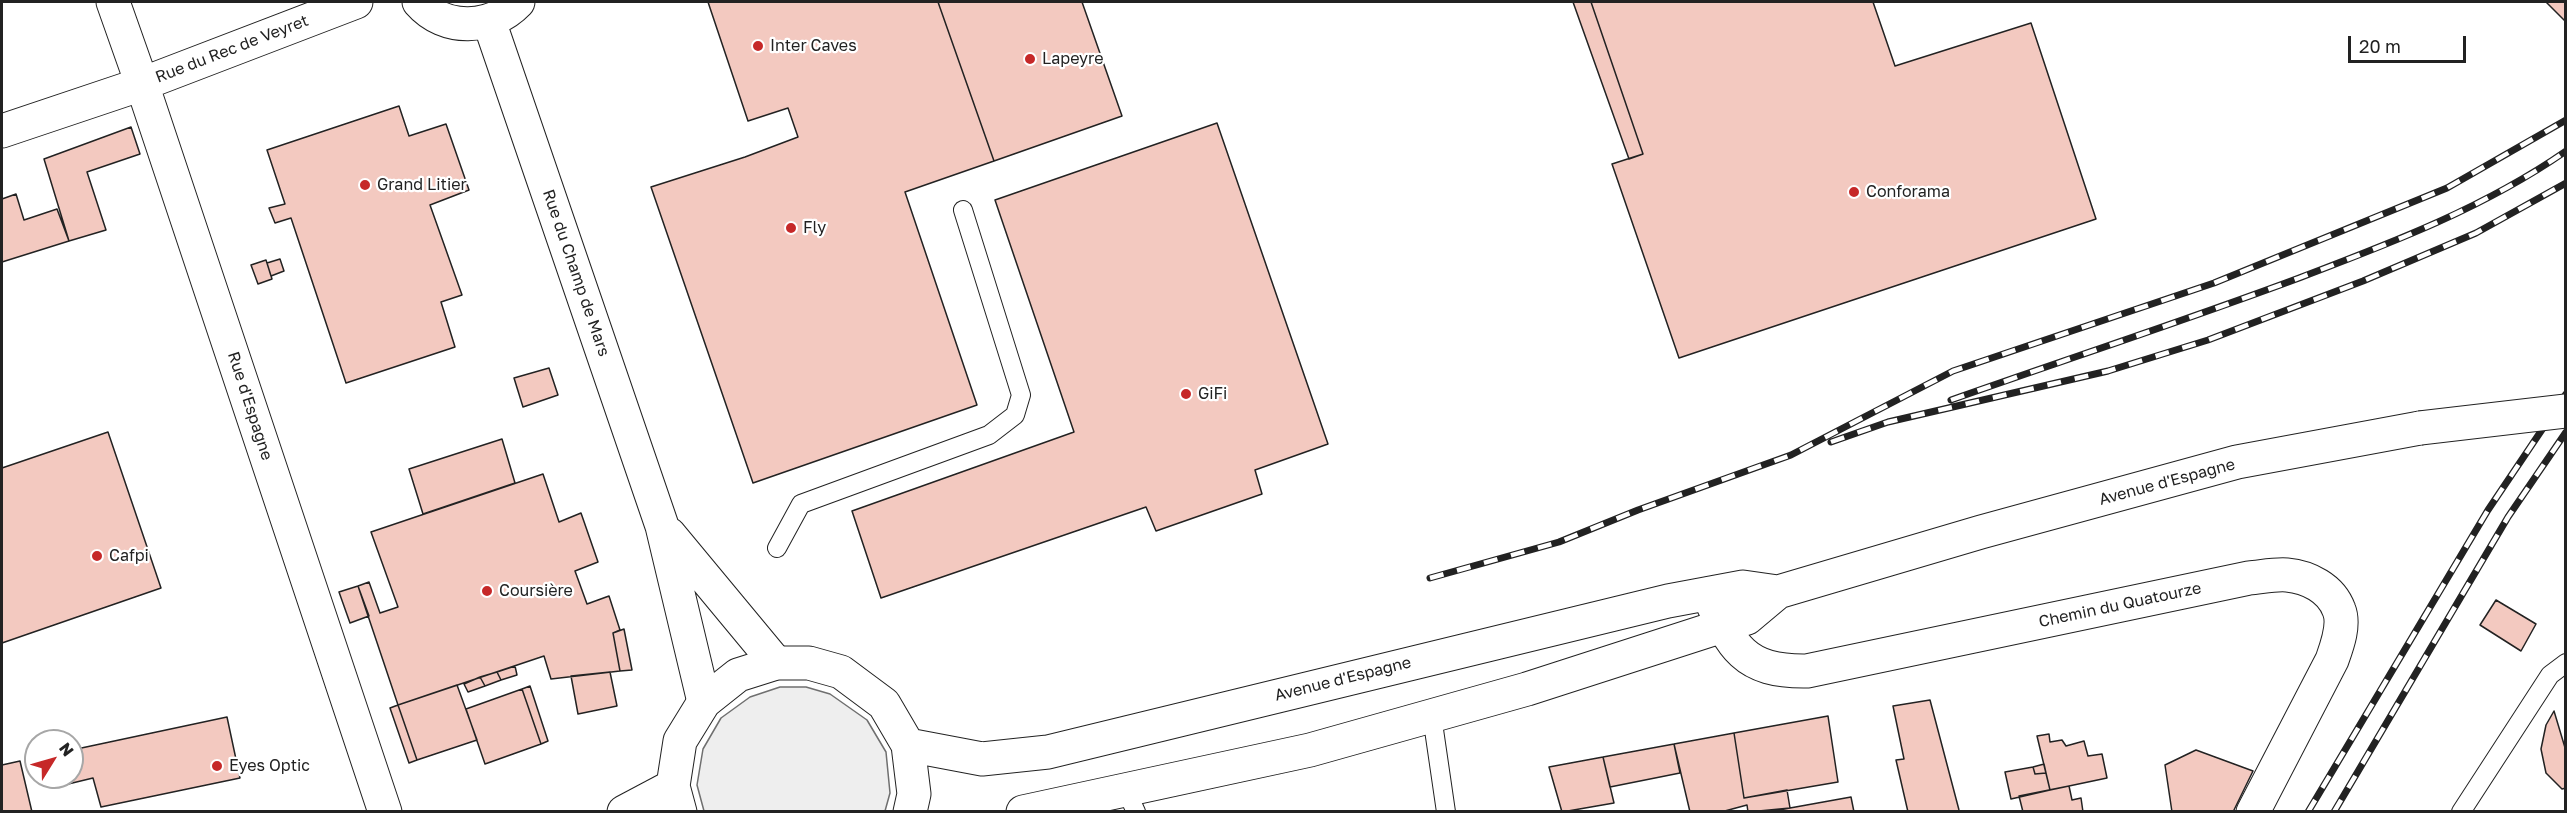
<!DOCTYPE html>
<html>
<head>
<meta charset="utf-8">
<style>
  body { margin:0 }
  #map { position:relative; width:2567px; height:813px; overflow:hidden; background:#fff; font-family:"Golos Text",sans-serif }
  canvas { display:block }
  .frame { position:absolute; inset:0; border:3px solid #222; pointer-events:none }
  .north { position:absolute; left:24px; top:729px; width:60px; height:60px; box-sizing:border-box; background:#fff; border:2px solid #a7a7a7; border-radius:50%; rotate:53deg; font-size:16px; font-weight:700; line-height:24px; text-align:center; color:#222 }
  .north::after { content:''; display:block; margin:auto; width:21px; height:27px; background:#c62828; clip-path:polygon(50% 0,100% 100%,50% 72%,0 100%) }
  .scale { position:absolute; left:2348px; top:36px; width:118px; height:27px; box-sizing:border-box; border:3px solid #222; border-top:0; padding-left:8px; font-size:18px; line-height:21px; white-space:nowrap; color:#222; -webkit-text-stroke:4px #fff; paint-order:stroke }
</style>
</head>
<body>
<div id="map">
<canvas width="2567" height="813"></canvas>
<div class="frame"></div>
<div class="north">N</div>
<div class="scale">20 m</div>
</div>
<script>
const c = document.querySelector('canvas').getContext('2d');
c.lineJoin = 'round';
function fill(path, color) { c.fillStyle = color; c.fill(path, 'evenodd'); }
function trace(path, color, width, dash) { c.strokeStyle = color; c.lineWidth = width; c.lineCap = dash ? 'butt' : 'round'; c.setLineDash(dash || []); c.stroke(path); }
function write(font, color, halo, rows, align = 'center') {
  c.font = font + ' "Golos Text",sans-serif'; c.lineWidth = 4.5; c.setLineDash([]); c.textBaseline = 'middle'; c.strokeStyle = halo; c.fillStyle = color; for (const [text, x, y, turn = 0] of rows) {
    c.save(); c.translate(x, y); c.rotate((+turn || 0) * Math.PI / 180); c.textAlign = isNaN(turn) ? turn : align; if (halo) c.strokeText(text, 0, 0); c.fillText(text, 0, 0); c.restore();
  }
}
const green = new Path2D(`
  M780 687H806L830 694 867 720 886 752 890 793 885 811H704L697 785 703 749 721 718 750 697Z`);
fill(green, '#eee');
trace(green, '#6f6f6f', 1.5);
const building = new Path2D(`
  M708 2H938L994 161 905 192 977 405 753 483 651 187 745 157 798 137 788 108 748 121Z
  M938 2H1082L1122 116 994 161Z
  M1573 2H1591L1643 154 1629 159Z
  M1591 2H1873L1895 66 2031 23 2096 219 1679 358 1612 164 1643 154Z
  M2546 2H2566V22Z
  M399 106 409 136 446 124 469 190 430 205 462 295 441 302 455 347 346 383 291 218 275 223 269 208 285 204 267 150Z
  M1217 123 1328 444 1255 470 1262 494 1156 531 1146 507 881 598 852 511 1074 432 995 200Z
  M131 127 140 154 87 172 106 230 69 241 44 159Z
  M16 194 24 220 57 209 69 241 2 262V199Z
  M280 259 284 271 271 276 267 263Z
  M266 260 272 279 258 284 251 265Z
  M549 368 558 395 523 407 514 378Z
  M108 432 161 588 2 643V468Z
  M502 439 515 483 423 514 409 469Z
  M543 474 559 522 581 513 598 562 575 571 587 604 609 596 620 630 613 633 620 671 551 679 544 656 398 705 358 586 369 582 380 613 398 607 371 532Z
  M358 586 369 616 350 623 339 592Z
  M2496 600 2536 624 2521 651 2480 625Z
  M624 629 632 670 620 671 613 633Z
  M515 666 517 675 501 680 497 672Z
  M497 672 501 680 485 686 480 677Z
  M610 672 617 706 578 714 571 676Z
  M480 677 485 686 468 692 464 684Z
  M457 685 477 740 417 760 398 705Z
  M530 686 548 741 541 744 522 689Z
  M522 689 541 744 485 764 466 709Z
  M1930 700 1959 810 1960 812H1908L1896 760 1904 759 1893 706Z
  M398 705 417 760 409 763 390 708Z
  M2554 711 2566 751V788L2562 789 2546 773 2541 749 2546 725Z
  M1828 716 1838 782 1744 798 1734 733Z
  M227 717 240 778 101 807 93 778 60 786 58 777H72V750Z
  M1734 733 1744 798 1787 790 1790 808 1748 812 1747 805 1721 812H1690L1674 744Z
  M2049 734 2050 742 2062 740 2066 746 2084 741 2088 756 2102 754 2107 778 2050 790 2037 736Z
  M1674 744 1680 773 1610 787 1603 757Z
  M2196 750 2253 771 2233 812H2172L2165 765Z
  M1603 757 1614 803 1562 812 1549 767Z
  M20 761 32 812H2V765Z
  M2044 764 2046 773 2035 774 2033 767Z
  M2033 767 2035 774 2046 773 2050 790 2011 799 2005 772Z
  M2069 786 2072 800 2081 798 2083 812H2023L2019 796Z
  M1851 797 1854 812H1769L1790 808Z`);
fill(building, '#f3c9c0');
trace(building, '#222', 1.5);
const service = new Path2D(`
  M777 548 801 504 989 435 1015 415 1021 395 963 210
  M1432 716 1446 812
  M1126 790 1136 812
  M2461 812 2550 675 2566 663`);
const minor = new Path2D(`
  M113 2 142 84 385 812
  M419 2C445 32 491 30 518 2
  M489 21 662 526 704 702
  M2 131 142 84 356 2
  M669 534 776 663
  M1708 594C1732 647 1743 672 1807 671L2249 578C2261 577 2275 574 2287 575 2308 577 2331 588 2339 610 2345 625 2337 646 2332 660L2253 812`);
const secondary = new Path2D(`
  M908 745 982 759 1048 752 1668 601 1743 587 1778 592 1981 532 2237 462 2420 428
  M624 812 673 786
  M680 812 673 786 680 741 704 702 738 675 776 663H809L841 672 884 704 908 745 914 794 910 812
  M1023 812 1310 750 1527 689 1747 618 1778 592`);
trace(service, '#222', 20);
trace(minor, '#222', 35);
trace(secondary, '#222', 35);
trace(service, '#fff', 18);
trace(minor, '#fff', 33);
trace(secondary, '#fff', 33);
const rail = new Path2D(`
  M1951 400C2067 359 2184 321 2299 278 2391 243 2484 208 2566 151
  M1831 442 1888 422 2108 371 2208 340 2363 281 2476 233 2566 183
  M1430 578 1559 542 1638 510 1791 455 1953 371 2214 283 2447 188 2566 120
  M2308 812 2488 510 2566 394
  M2334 812 2508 517 2566 432`);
trace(rail, '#222', 7);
trace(rail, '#fff', 4.5, [14]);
const secondaryBridge = new Path2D(`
  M2420 428 2566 411`);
trace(secondaryBridge, '#222', 35, []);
trace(secondaryBridge, '#fff', 33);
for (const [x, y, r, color] of [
  [758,46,6,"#c62828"],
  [1030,59,6,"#c62828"],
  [365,185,6,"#c62828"],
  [1854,192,6,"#c62828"],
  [791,228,6,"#c62828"],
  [1186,394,6,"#c62828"],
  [97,556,6,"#c62828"],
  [487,591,6,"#c62828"],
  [217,766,6,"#c62828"]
]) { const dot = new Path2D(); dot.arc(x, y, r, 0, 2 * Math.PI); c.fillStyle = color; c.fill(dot); trace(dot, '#fff', 2); }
write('16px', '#222', '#fff', [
  ["Inter Caves",770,46],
  ["Lapeyre",1042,59],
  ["Grand Litier",377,185],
  ["Conforama",1866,192],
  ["Fly",803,228],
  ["GiFi",1198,394],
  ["Cafpi",109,556],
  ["Coursière",499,591],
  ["Eyes Optic",229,766]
], 'left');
write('16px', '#222', '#fff', [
  ["Rue du Rec de Veyret",232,49,-21],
  ["Rue du Champ de Mars",576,273,71],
  ["Rue d'Espagne",250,406,72],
  ["Avenue d'Espagne",2167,482,-15],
  ["Chemin du Quatourze",2120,605,-12],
  ["Avenue d'Espagne",1343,679,-14]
]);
</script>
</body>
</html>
